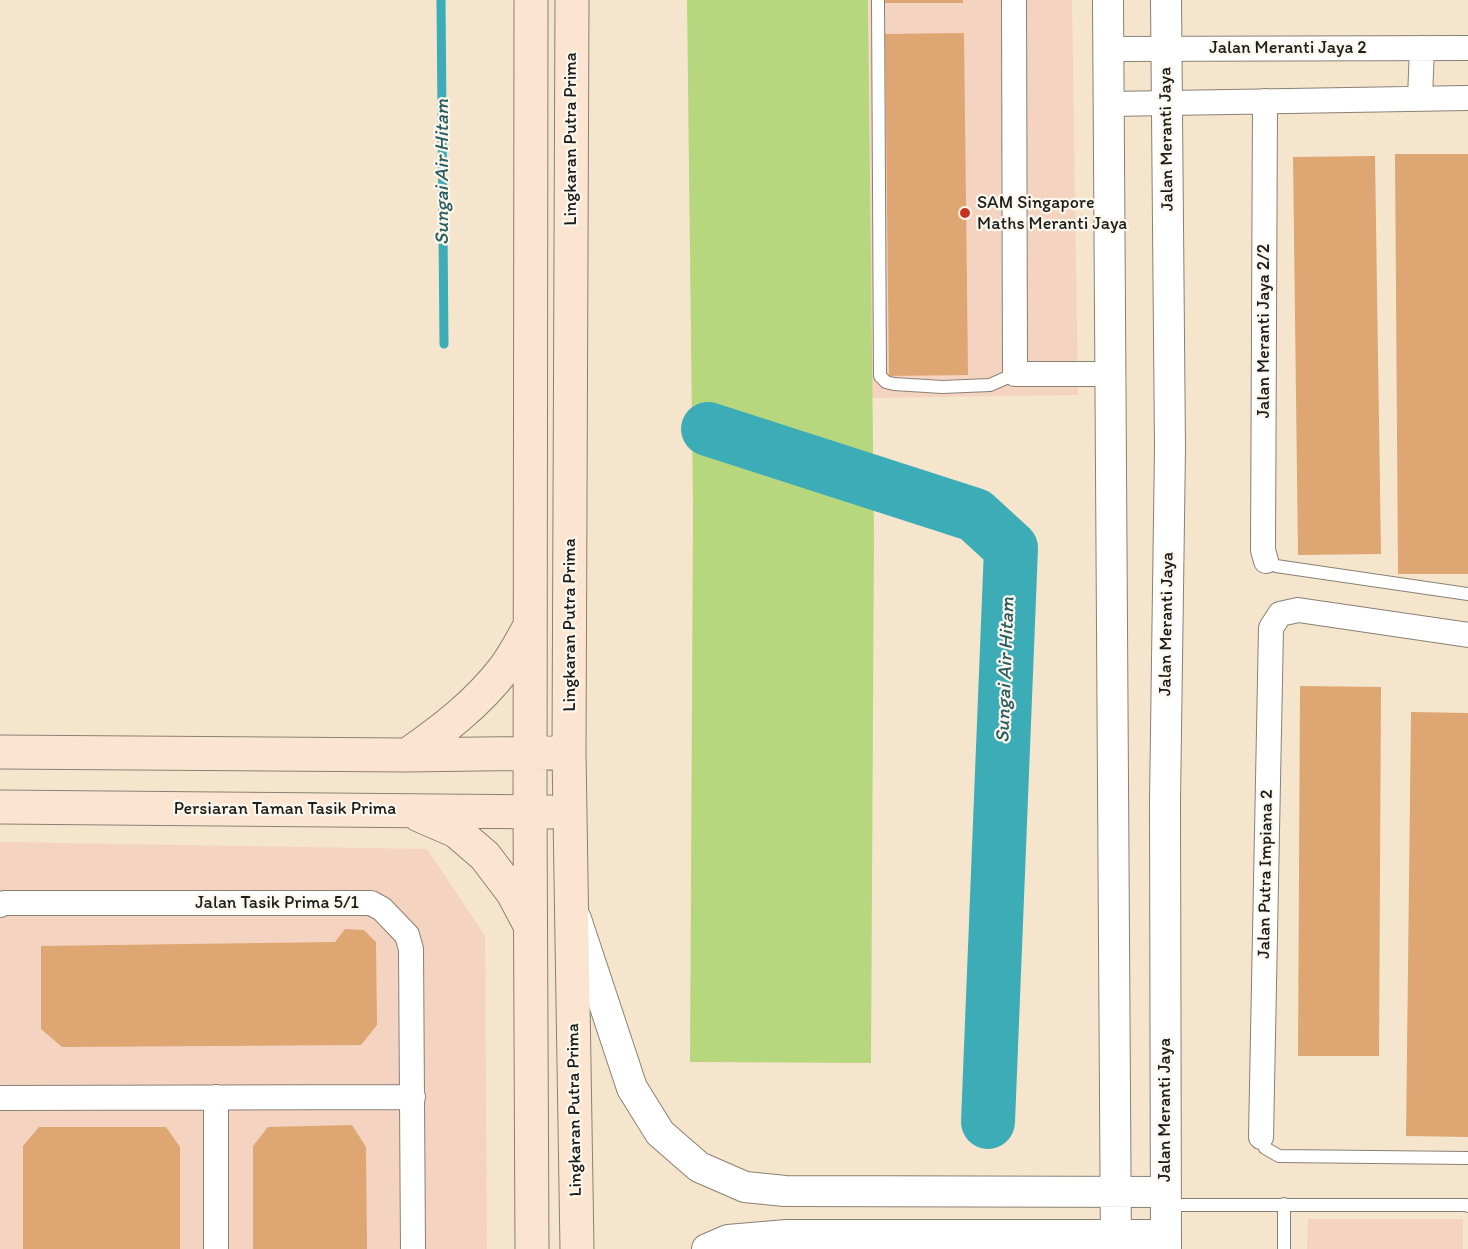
<!DOCTYPE html>
<html>
<head>
<meta charset="utf-8">
<style>
  body { margin:0 }
  canvas { display:block; background:#f6e5cd }
</style>
</head>
<body>
<canvas width="1468" height="1249"></canvas>
<script>
const c = document.querySelector('canvas').getContext('2d');
c.lineJoin = 'round';
function fill(path, color) { c.fillStyle = color; c.fill(path, 'evenodd'); }
function trace(path, color, width, dash) { c.strokeStyle = color; c.lineWidth = width; c.lineCap = dash ? 'butt' : 'round'; c.setLineDash(dash || []); c.stroke(path); }
function write(font, color, halo, rows, align = 'center') {
  c.font = font + ' Itim,sans-serif'; c.lineWidth = 4.5; c.setLineDash([]); c.textBaseline = 'middle'; c.strokeStyle = halo; c.fillStyle = color; for (const [text, x, y, turn = 0] of rows) {
    c.save(); c.translate(x, y); c.rotate((+turn || 0) * Math.PI / 180); c.textAlign = isNaN(turn) ? turn : align; if (halo) c.strokeText(text, 0, 0); c.fillText(text, 0, 0); c.restore();
  }
}
fill(new Path2D(`
  M869 0H1072L1078 395 872 398Z
  M0 842 427 849 485 936 487 1249H0Z
  M1308 1219H1463V1249H1307Z`), '#f4d3c1');
fill(new Path2D(`
  M687 0H868L874 533 871 1063 690 1062 693 510Z`), '#b7d77f');
trace(new Path2D(`
  M441 0 444 344`), '#3cacb7', 9);
trace(new Path2D(`
  M708 429 975 515 1011 548 988 1122`), '#3cacb7', 54);
fill(new Path2D(`
  M881 0H963V3H881Z
  M964 33 968 375 889 376 885 34Z
  M1395 154H1468V574H1398Z
  M1375 156 1381 554 1298 555 1293 157Z
  M1300 686 1381 687 1379 1056H1298Z
  M1411 712 1468 713V1137L1406 1136Z
  M345 929 364 930 376 942 377 1025 361 1045 62 1047 41 1029V946L335 942Z
  M352 1125 366 1147 367 1249H253V1146L268 1127Z
  M39 1127H166L180 1147V1249H23V1146Z`), '#dda672');
const service = new Path2D(`
  M878 0 880 376 886 382 894 384 942 387 990 385 1015 374
  M1266 561 1276 566 1468 594
  M1261 1137 1265 1148 1279 1156 1468 1158
  M1165 1205H1466L1468 1206
  M1284 1249V1204`);
const minor = new Path2D(`
  M1014 0 1015 374H1110
  M1108 49 1468 48
  M1420 98 1422 48
  M1265 101 1263 550 1266 561
  M1109 104 1468 98
  M0 905 4 903H371L382 909 407 935 411 949 413 1249
  M0 1098 413 1097
  M1261 1137 1271 628 1280 614 1298 610 1468 635
  M216 1249V1097`);
const tertiary = new Path2D(`
  M1108 0 1116 1249
  M1166 0 1170 448 1165 802 1166 1249
  M576 919 632 1088 660 1133 699 1167 745 1187 785 1191 1165 1192
  M707 1249 728 1240 787 1235H1166`);
const secondary = new Path2D(`
  M531 0 530 812 532 1249
  M572 0 569 753 577 1249
  M0 752 407 755 552 753
  M407 755C443 730 477 704 504 669 514 656 522 640 530 626
  M0 807 550 812
  M419 815 456 831 485 856 513 893 530 925`);
trace(service, '#898074', 14);
trace(minor, '#898074', 26);
trace(tertiary, '#898074', 32);
trace(secondary, '#898074', 35);
trace(service, '#fff', 12);
trace(minor, '#fff', 24);
trace(tertiary, '#fff', 30);
trace(secondary, '#fce5d0', 33);
for (const [x, y, r, color] of [
  [965,213,6,"#c8321e"]
]) { const dot = new Path2D(); dot.arc(x, y, r, 0, 2 * Math.PI); c.fillStyle = color; c.fill(dot); trace(dot, '#fbf7ec', 2); }
write('18px', '#1c1c1c', '#fbf7ec', [
  ["Jalan Meranti Jaya 2",1288,48],
  ["Lingkaran Putra Prima",571,139,-90],
  ["Jalan Meranti Jaya",1167,139,-91],
  ["Jalan Meranti Jaya 2/2",1264,331,-90],
  ["Jalan Meranti Jaya",1167,624,-89],
  ["Lingkaran Putra Prima",570,625,-90],
  ["Persiaran Taman Tasik Prima",285,809],
  ["Jalan Putra Impiana 2",1266,874,-89],
  ["Jalan Tasik Prima 5/1",277,903],
  ["Lingkaran Putra Prima",575,1110,-91],
  ["Jalan Meranti Jaya",1165,1110,-90]
]);
write('18px', '#1c1c1c', '#fbf7ec', [
  ["SAM Singapore",977,203],
  ["Maths Meranti Jaya",977,224]
], 'left');
write('italic 20px', '#2a5d62', '#fbf7ec', [
  ["Sungai Air Hitam",443,172,-90],
  ["Sungai Air Hitam",1006,670,-88]
]);
</script>
</body>
</html>
